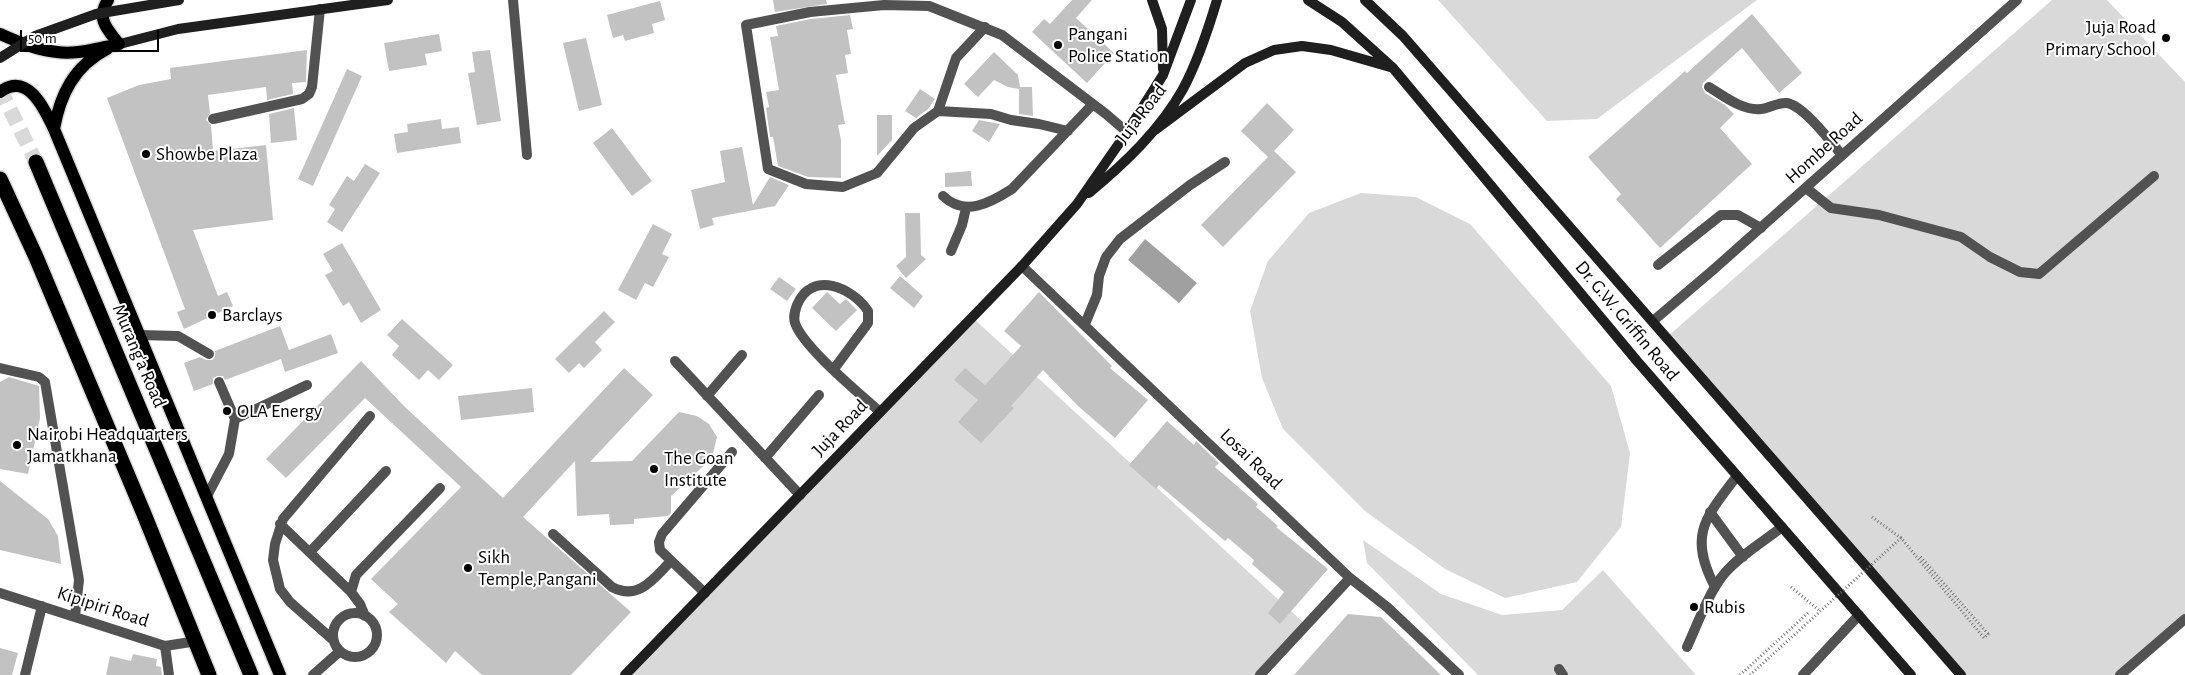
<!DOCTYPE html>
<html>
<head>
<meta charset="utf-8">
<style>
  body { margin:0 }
  #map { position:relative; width:2185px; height:675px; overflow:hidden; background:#fff; font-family:"Alegreya Sans",sans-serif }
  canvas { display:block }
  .scale { position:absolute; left:20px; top:30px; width:139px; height:22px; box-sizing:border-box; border:2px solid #000; border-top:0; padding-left:6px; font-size:15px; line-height:18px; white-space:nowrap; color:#000; -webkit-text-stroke:4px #fff; paint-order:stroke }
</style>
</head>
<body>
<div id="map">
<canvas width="2185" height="675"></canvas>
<div class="scale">50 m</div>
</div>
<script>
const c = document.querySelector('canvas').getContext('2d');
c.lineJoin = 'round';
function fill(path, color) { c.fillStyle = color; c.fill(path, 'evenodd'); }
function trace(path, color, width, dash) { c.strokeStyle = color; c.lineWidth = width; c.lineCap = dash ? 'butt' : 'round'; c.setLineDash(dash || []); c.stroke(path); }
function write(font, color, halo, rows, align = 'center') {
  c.font = font + ' "Alegreya Sans",sans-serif'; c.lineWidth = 4; c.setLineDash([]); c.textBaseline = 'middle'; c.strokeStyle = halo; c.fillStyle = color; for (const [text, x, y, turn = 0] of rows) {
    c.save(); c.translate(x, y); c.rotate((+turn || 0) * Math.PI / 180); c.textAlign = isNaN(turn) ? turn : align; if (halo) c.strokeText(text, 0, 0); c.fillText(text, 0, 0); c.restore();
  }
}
fill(new Path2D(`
  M1438 0H1757L1597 119 1547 121Z
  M2052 0H2107L2185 82V617L2120 675H1961L1667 337Z
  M1361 193 1416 197 1470 224 1611 386 1630 453 1621 527 1577 582 1505 598 1445 569 1365 511 1283 429 1262 378 1250 311 1268 261 1309 213Z
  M972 317 1306 625 1259 675H625Z
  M1363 540 1441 594 1502 615 1562 610 1603 570 1696 675H1478L1367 563Z`), '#d9d9d9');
fill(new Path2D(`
  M1145 239 1197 283 1179 303 1128 260Z`), '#a0a0a0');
fill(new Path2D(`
  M773 0H826L827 4 775 12Z
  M1072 0H1092L1076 18 1114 53 1087 83 1032 32 1044 19 1050 24Z
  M660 1 665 20 652 24 654 33 625 41 623 35 613 38 607 15Z
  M1752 14 1802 73 1779 93 1742 48 1703 83 1702 87 1705 93 1725 105 1734 114 1720 128 1752 164 1660 248 1616 199 1621 194 1588 157 1685 71 1687 73Z
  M850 15 853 29 847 30 851 54 845 55 848 73 836 75 845 124 838 125 841 140V178L808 177 778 166 773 137H770L766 108 769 107 766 92 779 90 770 37 778 36 776 26 811 19Z
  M439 34 442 51 425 54 427 65 389 71 384 43Z
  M586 38 602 105 579 111 563 43Z
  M307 50 306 82 292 83 293 94 267 100 266 87 208 95 210 113 206 120 211 125 213 151 266 145 273 220 193 230 218 296 227 292 233 306 184 329 177 312 185 309 107 98 139 85 171 79 170 68Z
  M490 50 501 121 477 125 468 73 475 72 472 52Z
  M994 52 1018 75 1020 87H1032L1033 116 1019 114V89L1008 87 994 80 978 97 964 84Z
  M347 69 362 76 313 186 298 179Z
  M920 89 935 99 928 109 916 118 905 111Z
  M1267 103 1294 130 1274 151 1296 172 1223 247 1201 225 1268 157 1241 131Z
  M294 108 297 140 271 143 269 114Z
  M877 115H892V140L877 156Z
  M441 119 442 129 459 127 461 143 397 153 394 134 408 132 407 124Z
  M979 120 1000 124 989 142 972 131Z
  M612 128 652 181 632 196 593 143Z
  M742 147 753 205 770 177 789 185 775 206 712 218 714 225 700 229 691 190 725 182 720 151Z
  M365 164 380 173 342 232 327 222 335 209 329 205 347 176 354 181Z
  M971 171 972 186 945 187V173Z
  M905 213H920L921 255 926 259 906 278 896 266 906 257Z
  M653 224 672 234 662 254 669 257 653 287 645 283 636 300 618 290Z
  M342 243 381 310 361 323 349 302 343 306 325 275 333 271 323 254Z
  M900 276 923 296 914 308 890 288Z
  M779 277 796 289 787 301 770 289Z
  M827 292 840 304 846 299 857 310 836 331 812 308Z
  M1039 292 1112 366 1110 368 1148 400 1115 438 1078 406 1043 370 1011 406 1014 408 981 443 958 422 978 400 954 380 965 368 985 385 1021 346 1004 331Z
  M604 311 615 322 595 342 602 350 584 368 579 363 569 373 555 359Z
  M402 319 453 365 439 380 428 370 419 380 392 355 399 346 387 335Z
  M280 326 289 350 331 334 338 353 285 372 281 359 225 380 223 376H217L213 378V384L194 391 184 363 200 357 206 360H212L215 357V351Z
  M361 361 405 407 503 498 624 368 653 395 590 462 632 461 679 412 697 416 709 424 717 437 712 458 671 496V513L668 516 634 519V524L610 525 609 514 577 516 575 461 523 517 631 612 571 675H482L455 651 446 663 389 612 398 604 371 579 461 487 365 398 286 478 266 459Z
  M9 377 39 386 40 418 28 474 0 469V382Z
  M532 388 534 412 461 420 458 396Z
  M1167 421 1194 445 1196 441 1219 463 1215 467 1258 504 1256 507 1278 526 1276 527 1328 569 1280 624 1268 613 1284 592 1252 564 1254 560 1228 538 1225 541 1159 485 1156 489 1129 465Z
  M0 481 48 519 58 536 61 564 0 550Z
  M1348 614 1381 617 1441 675H1294Z
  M0 648 18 653 12 675H0Z
  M133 654 157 659 156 666 161 667 162 675H106L110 656 131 661Z`), '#c2c2c2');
trace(new Path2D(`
  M0 89 36 162`), '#d9d9d9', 15, [15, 8]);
const primary = new Path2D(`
  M108 0C96 19 107 29 119 44
  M0 34C18 42 37 50 57 52 76 55 97 48 116 45
  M0 92C28 71 45 110 54 129L280 675
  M54 129C60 95 74 66 107 49`);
const highway = new Path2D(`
  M36 162 251 675
  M0 179 36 257 144 514 209 675`);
trace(primary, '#dbdbdb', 15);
trace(highway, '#dbdbdb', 18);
trace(new Path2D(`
  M1872 517 1901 538
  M1791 587 1820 611
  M1740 675 1809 612`), '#747474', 3, [1, 2.5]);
trace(new Path2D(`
  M513 0 527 155
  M985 27 956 58 938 111 914 128 877 173 843 187 806 184 768 169 746 25 810 12 884 5 929 6 1002 35 1106 114 1127 132
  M1709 87C1724 96 1742 111 1761 109 1770 108 1778 102 1787 103 1804 106 1831 142 1842 155
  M938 111 991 114 1011 120 1039 124 1068 131
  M213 119 302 99 309 94 312 87 320 9
  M1806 188 1831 208 1879 215 1961 237 1990 257 2020 272 2039 274 2154 176
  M943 196C965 217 990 203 1012 189L1093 104
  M951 251 962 225 966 208
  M1658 265 1721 215H1738L1761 228
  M1085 324 1097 295 1099 276 1106 257 1120 239 1190 185 1225 162
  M139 335 178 336 209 354
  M675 361 800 495
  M0 368 39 377 45 382 79 580 75 616
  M834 369 868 323V311C852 287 812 270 797 305 795 311 793 316 795 323 803 347 859 393 880 412
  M707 396 742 355
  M235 419 307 385
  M765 458 819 395
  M206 498 229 454 235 419 219 382
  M1710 512 1743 557
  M280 524 351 592 360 604 365 616
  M553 534 612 587C639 601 653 579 671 561
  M310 552 386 471
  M1715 587C1688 535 1705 518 1737 476
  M351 592 356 575 440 488
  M705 593 660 550 659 542 662 534 732 452
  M333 635a22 22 0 1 1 44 0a22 22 0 1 1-44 0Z
  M332 639 290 602 280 589 273 560 275 544 283 519 370 416
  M165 646 169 675
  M1687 647C1697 625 1709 592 1724 574 1739 556 1763 542 1782 527
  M1559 669 1563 675
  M313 675 339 652`), '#525252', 10);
trace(new Path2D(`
  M1022 266 1350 578 1387 607 1459 675
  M1653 321 1713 270 2017 0
  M0 593 165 646 197 641
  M25 675 42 606
  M1260 675 1350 578
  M1803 675 1859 615
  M2120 675 2185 619`), '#525252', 10);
trace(new Path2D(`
  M1152 0 1162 29 1163 69
  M1308 0 1342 22 1393 68 1637 361 1911 675
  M1365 0 1403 36 1961 675
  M116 45 178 29 388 0
  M1155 130 1245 63 1274 50 1302 46 1331 50 1390 67
  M1089 193C1125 163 1160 130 1183 89 1198 61 1208 30 1217 0
  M625 675 1022 266 1077 204 1127 132 1163 75 1191 0`), '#1f1f1f', 10);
trace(primary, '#000', 12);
trace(highway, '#000', 15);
trace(new Path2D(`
  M1750 675 1901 538 1984 638 1988 634 1920 556`), '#747474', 3, [1, 2.5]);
trace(new Path2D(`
  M0 58 35 36 96 14 179 0`), '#1f1f1f', 10);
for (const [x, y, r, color] of [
  [2166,38,5,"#000"],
  [1058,45,5,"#000"],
  [146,154,5,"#000"],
  [212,315,5,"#000"],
  [227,411,5,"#000"],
  [17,445,5,"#000"],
  [654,469,5,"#000"],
  [468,568,5,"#000"],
  [1694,607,5,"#000"]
]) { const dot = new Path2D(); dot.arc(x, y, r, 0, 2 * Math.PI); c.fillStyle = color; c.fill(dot); trace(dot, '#fff', 2); }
write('19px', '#000', '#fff', [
  ["Juja Road",2156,27,"right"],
  ["Primary School",2156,49,"right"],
  ["Pangani",1068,34],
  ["Police Station",1068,56],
  ["Showbe Plaza",156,154],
  ["Barclays",222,315],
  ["OLA Energy",237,411],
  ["Nairobi Headquarters",27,434],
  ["Jamatkhana",27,456],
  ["The Goan",664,458],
  ["Institute",664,480],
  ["Sikh",478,557],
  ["Temple,Pangani",478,579],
  ["Rubis",1704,607]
], 'left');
write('19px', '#000', '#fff', [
  ["Juja Road",1141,114,-52],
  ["Hombe Road",1824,148,-42],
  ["Dr. G.W. Griffin Road",1627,321,50],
  ["Murang'a Road",139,356,67],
  ["Juja Road",840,428,-46],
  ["Losai Road",1251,459,44],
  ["Kipipiri Road",103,607,18]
]);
</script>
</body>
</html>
